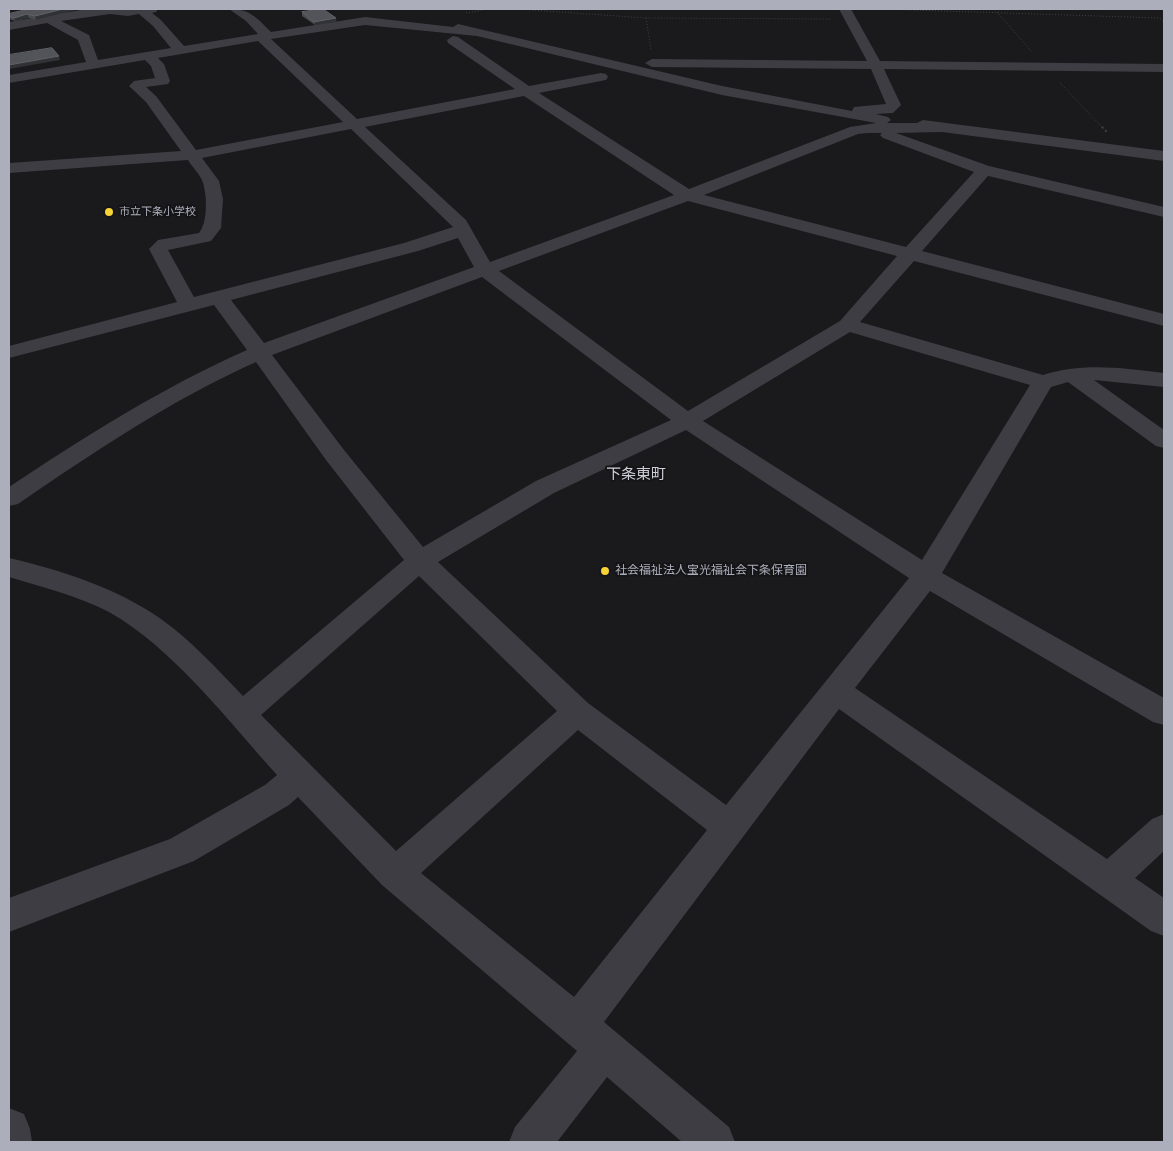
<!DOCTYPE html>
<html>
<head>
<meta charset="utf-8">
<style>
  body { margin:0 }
  #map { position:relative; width:1173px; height:1151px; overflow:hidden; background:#1a1a1c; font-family:"Noto Sans",sans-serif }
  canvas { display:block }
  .frame { position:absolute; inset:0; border:10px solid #acaebc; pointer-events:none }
</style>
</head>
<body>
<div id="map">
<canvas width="1173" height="1151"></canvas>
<div class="frame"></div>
</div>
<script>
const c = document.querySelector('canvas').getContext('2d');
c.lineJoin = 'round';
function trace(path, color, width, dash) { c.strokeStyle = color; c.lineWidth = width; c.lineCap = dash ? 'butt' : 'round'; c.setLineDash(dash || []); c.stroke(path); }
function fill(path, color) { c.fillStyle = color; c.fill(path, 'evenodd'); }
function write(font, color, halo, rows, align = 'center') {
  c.font = font + ' "Noto Sans","Noto Sans JP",sans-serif'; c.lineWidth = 4; c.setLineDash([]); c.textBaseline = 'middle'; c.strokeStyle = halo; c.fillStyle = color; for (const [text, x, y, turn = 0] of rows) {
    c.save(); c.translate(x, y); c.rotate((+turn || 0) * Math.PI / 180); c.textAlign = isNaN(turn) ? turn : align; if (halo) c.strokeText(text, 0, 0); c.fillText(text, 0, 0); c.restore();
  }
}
trace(new Path2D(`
  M517 9 646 18 831 19
  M881 9 1160 18 1164 22
  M997 12 1032 52
  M466 13 488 9
  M646 18 651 50
  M1060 83 1103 128`), '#414248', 1, [1, 2]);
trace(new Path2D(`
  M1102 127 1107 132`), '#414248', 2, [2, 2.5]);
fill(new Path2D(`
  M87 9H158L156 12 152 13 161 20 184 46 258 34 246 21 229 9C250 9 256 17 271 32L365 17 453 27 458 24 722 86 852 111 854 107 886 104 871 69 652 67 645 63 652 59 867 61 839 9H851L880 61 1164 64V72L884 69 901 105 893 113 876 114 888 117 891 120 887 123H917L923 120 1164 151V161L942 132 896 133 989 166 1164 207V217L988 176 922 251 1164 314V326L914 261 860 322 1043 375C1082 362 1124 368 1164 373V387L1094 380 1164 430V448L1156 446 1068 382 1051 387 942 573 1164 698V725L1153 722 930 591 855 688 1107 859 1152 819 1164 814V851L1135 878 1164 898V936L1151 931 839 709 604 1022 729 1127 735 1142H682L607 1077 557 1142H509L515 1127 577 1051 382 885 298 797 289 805 194 861 9 932V898L170 839 265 785 277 775C229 722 172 647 109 612 78 596 42 587 9 577V558C61 570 117 588 161 619 192 641 217 669 243 696L404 560 326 460 256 362C171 400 94 452 18 504L9 506V487C86 436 163 387 247 350L214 305 9 358V346L177 302 149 249 158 240 199 233C208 222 207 196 203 183 201 175 192 167 188 160L9 173V163L181 151 146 102 129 86 134 81 155 78 151 66 145 60 9 83V75L86 62 78 40 47 23 9 30V22ZM110 14 128 16 139 14 153 26 171 48 98 60 89 35 61 21ZM365 25 477 36 722 95 876 123 850 127 689 189 539 93 606 80 608 77 606 74 601 73 529 86 458 37 453 36 447 40 448 43 515 89 357 119 271 39ZM258 41 343 122 196 150 156 96 146 87 168 84 170 81 164 64 158 58ZM524 96 674 195 490 262 466 220 365 127ZM351 129 453 227 404 243 194 297 168 250 211 241 221 228 223 199 219 181 202 158ZM868 133H882L880 135 883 138 974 172 906 247 704 195 858 134ZM688 201 897 256 840 321 688 411 499 271ZM458 238 474 267 264 343 231 300 418 251ZM482 277 671 420 536 481 423 547 344 450 272 355ZM850 332 1030 385 922 560 703 421ZM686 430 909 578 726 805 588 703 438 562 554 493ZM419 576 557 711 396 851 261 715ZM578 730 707 830 574 997 421 873Z
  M9 1108 24 1114 30 1129 32 1142H9Z`), '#3d3d43');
fill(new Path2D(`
  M78 9 36 20 29 18 15 21 9 19V14Z
  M302 12 337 22 315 25 302 16Z`), '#484a4e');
fill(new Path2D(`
  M63 9H78L36 20 35 16Z
  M27 14 29 18 15 21 14 18Z
  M336 18 337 22 315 25 314 22Z
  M59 56 60 60 9 69V65Z`), '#313235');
const building = new Path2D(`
  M29 9H63L35 16 27 14 14 18 9 16V14Z
  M323 9 336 18 314 22 302 12Z
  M52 48 59 56 9 65V55Z`);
fill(building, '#53545a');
trace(building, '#616269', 1);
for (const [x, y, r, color] of [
  [109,212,5,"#f6d438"],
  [605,571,5,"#f6d438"]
]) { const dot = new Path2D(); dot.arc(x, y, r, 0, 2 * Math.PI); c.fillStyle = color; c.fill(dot); trace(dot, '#151517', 2); }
write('11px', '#acaebc', '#151517', [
  ["市立下条小学校",119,212]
], 'left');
write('12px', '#acaebc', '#151517', [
  ["社会福祉法人宝光福祉会下条保育園",615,571]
], 'left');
write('15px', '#cdced8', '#151517', [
  ["下条東町",636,475]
]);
</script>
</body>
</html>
